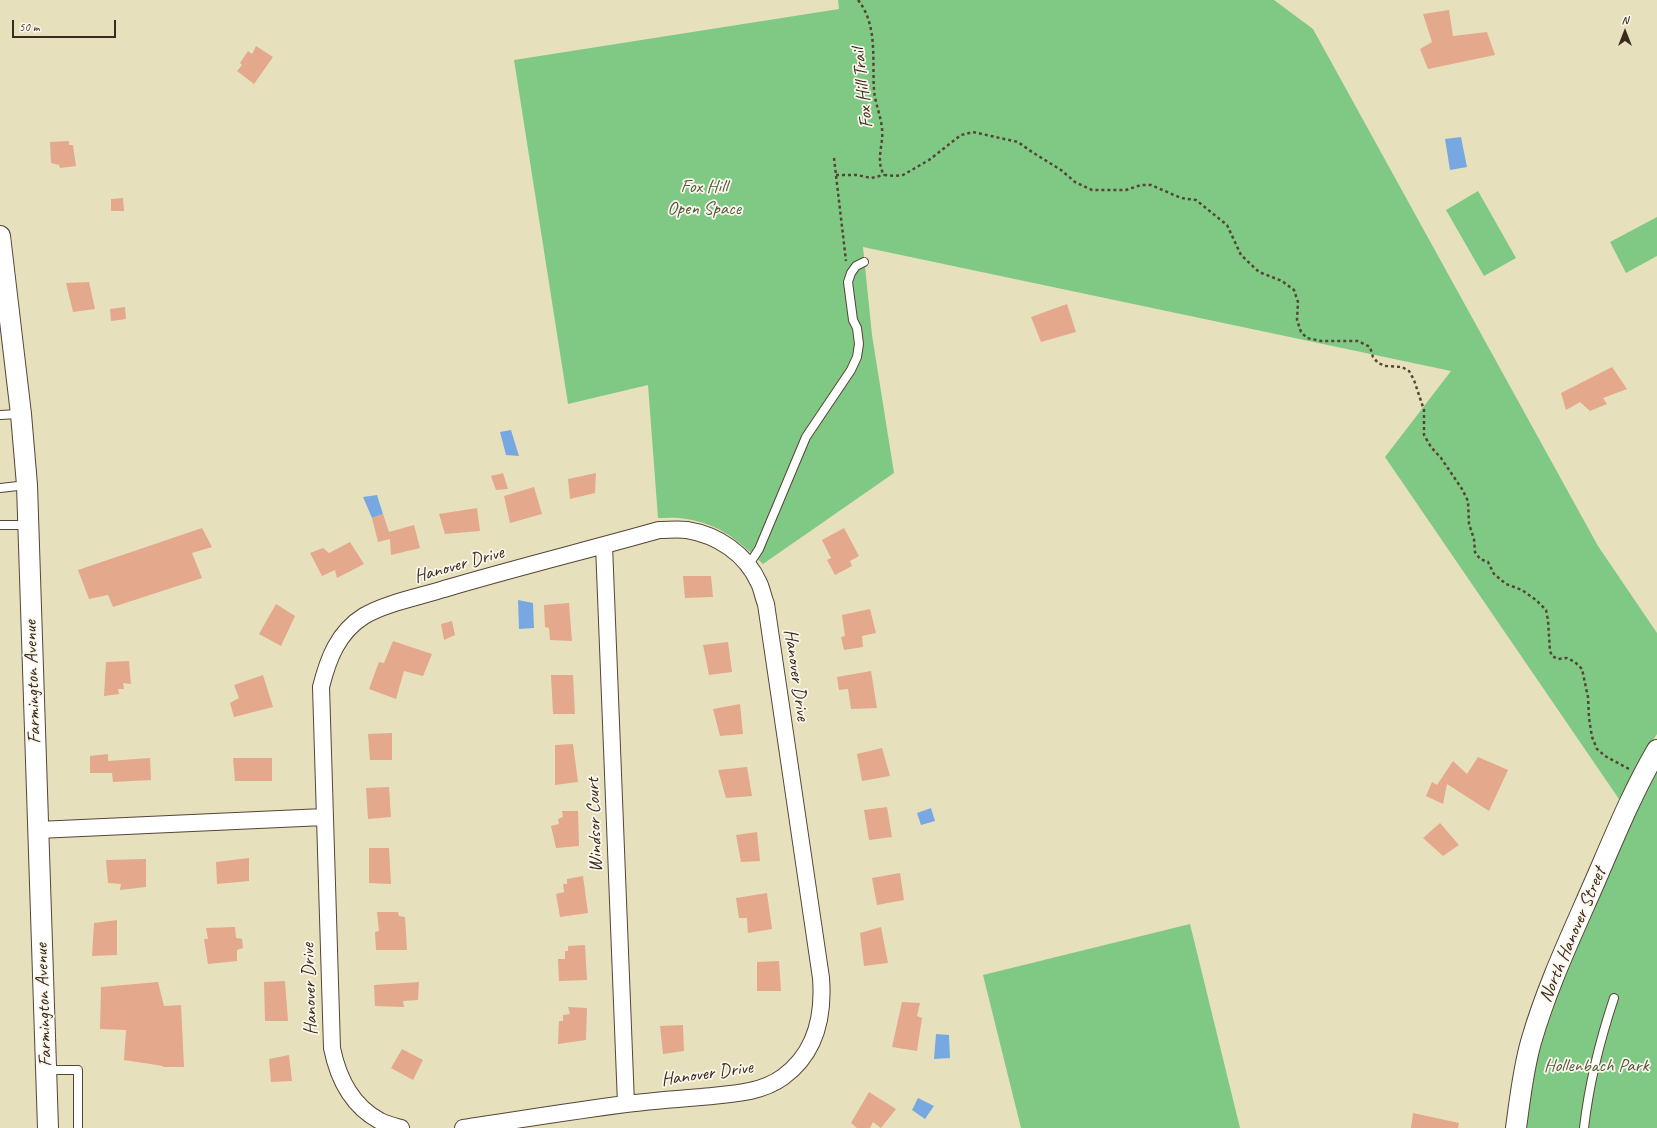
<!DOCTYPE html>
<html>
<head>
<meta charset="utf-8">
<style>
  body { margin:0 }
  #map { position:relative; width:1657px; height:1128px; overflow:hidden; background:#e7e0bd; font-family:Caveat,sans-serif }
  canvas { display:block }
  .north { position:absolute; left:1605px; top:12px; width:40px; height:40px; -webkit-text-stroke:3px #fbf7ec; paint-order:stroke; rotate:0deg; font-size:11px; font-weight:700; line-height:16px; text-align:center; color:#3b2a1e }
  .north::after { content:''; display:block; margin:auto; width:14px; height:18px; background:#3b2a1e; clip-path:polygon(50% 0,100% 100%,50% 72%,0 100%) }
  .scale { position:absolute; left:12px; top:20px; width:104px; height:18px; box-sizing:border-box; border:2px solid #3b2a1e; border-top:0; padding-left:5px; font-size:12px; line-height:14px; white-space:nowrap; color:#3b2a1e; -webkit-text-stroke:3px #fbf7ec; paint-order:stroke }
</style>
</head>
<body>
<div id="map">
<canvas width="1657" height="1128"></canvas>
<div class="north">N</div>
<div class="scale">50 m</div>
</div>
<script>
const c = document.querySelector('canvas').getContext('2d');
c.lineJoin = 'round';
function fill(path, color) { c.fillStyle = color; c.fill(path, 'evenodd'); }
function trace(path, color, width, dash) { c.strokeStyle = color; c.lineWidth = width; c.lineCap = dash ? 'butt' : 'round'; c.setLineDash(dash || []); c.stroke(path); }
function write(font, color, halo, rows, align = 'center') {
  c.font = font + ' Caveat,sans-serif'; c.lineWidth = 3.5; c.setLineDash([]); c.textBaseline = 'middle'; c.strokeStyle = halo; c.fillStyle = color; for (const [text, x, y, turn = 0] of rows) {
    c.save(); c.translate(x, y); c.rotate((+turn || 0) * Math.PI / 180); c.textAlign = isNaN(turn) ? turn : align; if (halo) c.strokeText(text, 0, 0); c.fillText(text, 0, 0); c.restore();
  }
}
fill(new Path2D(`
  M838 0H1274L1313 29 1598 546 1657 633V734L1638 763 1621 802 1385 457 1451 371 863 247 872 335 894 473 763 564C739 541 720 524 686 519 677 517 667 518 658 518L648 385 568 404 514 60 839 9Z
  M1478 191 1516 258 1484 276 1446 210Z
  M1657 217V256L1626 273 1610 242Z
  M1657 769V1128H1523L1538 1042 1595 896Z
  M1190 924 1240 1128H1021L983 975Z`), '#80c985');
fill(new Path2D(`
  M1461 137 1467 167 1450 170 1445 139Z
  M511 430 519 456 506 455 500 432Z
  M377 495 383 514 372 518 363 497Z
  M518 600 533 603 534 628 519 629Z
  M931 808 935 821 921 825 917 813Z
  M936 1034 949 1035 950 1058 934 1059Z
  M918 1098 934 1106 925 1119 912 1110Z`), '#78a8e2');
fill(new Path2D(`
  M1449 10 1453 36 1487 32 1495 55 1428 69 1420 49 1432 42 1423 14Z
  M256 46 273 57 254 84 237 71 242 65 240 63 248 51 252 54Z
  M69 141V145H73L76 166 60 168 59 165 51 163 50 142Z
  M123 198 124 211H111V199Z
  M89 282 95 309 73 312 66 283Z
  M1067 304 1076 332 1041 342 1031 317Z
  M125 307 126 319 111 321 110 309Z
  M1612 367 1627 389 1603 398 1607 404 1590 411 1580 402 1566 410 1561 393Z
  M503 473 508 489 496 490 491 476Z
  M596 473 595 493 570 499 568 479Z
  M534 487 542 514 510 523 504 496Z
  M477 508 480 531 445 534 439 514Z
  M383 514 389 532 414 525 420 548 391 555 390 539 378 542 372 518Z
  M202 528 212 547 192 553 202 578 113 607 108 595 89 599 78 570Z
  M844 528 859 556 850 561 852 566 835 575 827 560 831 558 822 540Z
  M350 542 364 564 337 578 335 570 322 576 310 553 323 548 329 553Z
  M683 576H711L713 597 685 598Z
  M569 603 572 641 550 640 549 628 545 627 544 605Z
  M276 604 295 616 281 646 259 634Z
  M870 609 876 633 862 636 863 647 844 650 841 637 845 636 842 615Z
  M452 621 455 635 444 640 441 624Z
  M393 641 432 654 423 676 404 671 396 699 369 689 379 662 384 663Z
  M728 642 732 672 709 675 703 645Z
  M129 661 131 684 123 683 124 689H118L119 694 104 696 106 662Z
  M871 671 877 708 851 709 848 689 839 690 837 677Z
  M263 675 273 707 234 717 230 703 239 698 234 685Z
  M551 675H573L575 714H553Z
  M740 704 743 734 720 736 713 709Z
  M392 733V760H370L368 734Z
  M573 744 578 782 555 785V745Z
  M882 748 890 776 862 781 857 754Z
  M108 754V761L150 758 151 780 113 782 112 773H90V756Z
  M1478 757 1508 770 1489 811 1447 784 1443 804 1426 796 1432 782 1437 785 1453 761 1467 774Z
  M233 758H272V781H235Z
  M747 767 752 796 726 798 718 770Z
  M389 787 391 817 368 819 366 788Z
  M887 807 892 837 869 840 864 810Z
  M562 811H578L579 846 556 848 551 826 559 824 558 819 563 817Z
  M1440 823 1459 845 1443 856 1423 838Z
  M757 832 760 861 741 862 736 835Z
  M369 848H389L391 884 369 883Z
  M249 858V881L217 884 216 862Z
  M146 859V887L120 890 121 884 108 883 106 860Z
  M900 873 904 900 877 905 872 878Z
  M583 876 588 913 560 917 556 894 564 892 563 884H567V879Z
  M767 893 772 929 748 933 747 918H739L736 898Z
  M377 912H398L399 916 405 917 407 950H376L375 932 379 931Z
  M117 920V955L92 956 94 923Z
  M235 927 236 938 242 939 243 948 237 950V961L208 964 204 939H208L206 928Z
  M881 927 888 963 864 966 860 933Z
  M585 945 587 980 559 981 558 959H565V951H568V946Z
  M779 961 781 991H757V962Z
  M285 981 288 1021H265L264 982Z
  M158 982 164 1006 181 1005 184 1067H163V1066L124 1060 126 1030 100 1029 101 987Z
  M419 982 418 1000 403 1001 404 1007 375 1006 374 985Z
  M902 1002 920 1003 917 1016 922 1018 917 1051 892 1047Z
  M568 1007 587 1008 586 1040 558 1044 559 1021H563V1015L570 1014Z
  M683 1025 684 1051 663 1054 660 1026Z
  M402 1049 423 1060 413 1080 391 1068Z
  M289 1055 292 1081 271 1082 269 1059Z
  M869 1092 896 1109 881 1128 873 1122 870 1128H857L851 1123Z
  M1413 1113 1459 1123 1458 1128H1411Z`), '#e4a88c');
const service = new Path2D(`
  M0 415 20 414
  M0 488 27 485
  M0 525H28
  M748 566 759 549 806 437 851 370 857 357 859 344 857 328 853 320 848 282 851 273 856 266 864 262
  M47 1070H78V1128
  M1584 1128C1589 1084 1600 1040 1614 998`);
const minor = new Path2D(`
  M604 545 626 1104
  M38 830 324 817
  M401 1128C394 1126 386 1124 380 1121 352 1106 338 1078 332 1048L321 687C328 659 338 632 364 616 386 603 419 597 444 589 515 568 588 550 659 530 668 530 678 529 687 530 718 535 746 554 759 583 762 589 763 597 766 604L821 978C824 1017 816 1053 783 1077 760 1094 728 1094 701 1097 676 1099 651 1101 626 1104 571 1111 517 1120 463 1128`);
const tertiary = new Path2D(`
  M0 236 21 414 27 485 48 1128
  M1516 1128C1520 1099 1523 1070 1531 1042 1547 986 1573 932 1596 879 1615 835 1633 791 1657 750`);
trace(service, '#554536', 10);
trace(minor, '#554536', 18);
trace(tertiary, '#554536', 22);
trace(new Path2D(`
  M858 0C878 25 872 60 874 90 875 103 881 116 882 129 884 144 875 160 884 175L895 176 903 175 929 160 961 135 973 132 1018 142 1032 152 1061 170 1075 182 1092 190H1126L1141 185H1151L1181 198 1196 200 1227 225 1241 255 1259 272 1282 281 1294 290 1298 302 1297 320 1301 332 1307 338 1321 341H1358L1370 347 1373 357 1378 363 1386 366 1402 367 1409 371 1414 380 1424 410V435L1431 447 1441 458 1462 489 1468 501 1469 524 1474 539 1475 552 1480 559 1488 562 1494 574 1506 584 1522 590 1536 600 1546 610 1548 620 1550 651 1552 656 1558 659 1567 658 1575 662 1582 669 1588 697 1589 718 1592 737 1597 749 1605 756 1629 769
  M834 158 846 261
  M836 175H857L871 178 884 175`), '#554536', 2.5, [3, 3]);
trace(service, '#fff', 8);
trace(minor, '#fff', 16);
trace(tertiary, '#fff', 20);
write('19px', '#3b2a1e', '#fbf7ec', [
  ["Fox Hill Trail",863,88,-96],
  ["Hanover Drive",459,565,-16],
  ["Hanover Drive",796,675,82],
  ["Farmington Avenue",33,682,-92],
  ["Windsor Court",595,825,-92],
  ["North Hanover Street",1573,935,-67],
  ["Hanover Drive",310,989,-92],
  ["Farmington Avenue",44,1005,-92],
  ["Hanover Drive",707,1074,-8]
]);
write('19px', '#505a3d', '#fbf7ec', [
  ["Fox Hill",704,187],
  ["Open Space",704,209],
  ["Hollenbach Park",1596,1066]
]);
</script>
</body>
</html>
